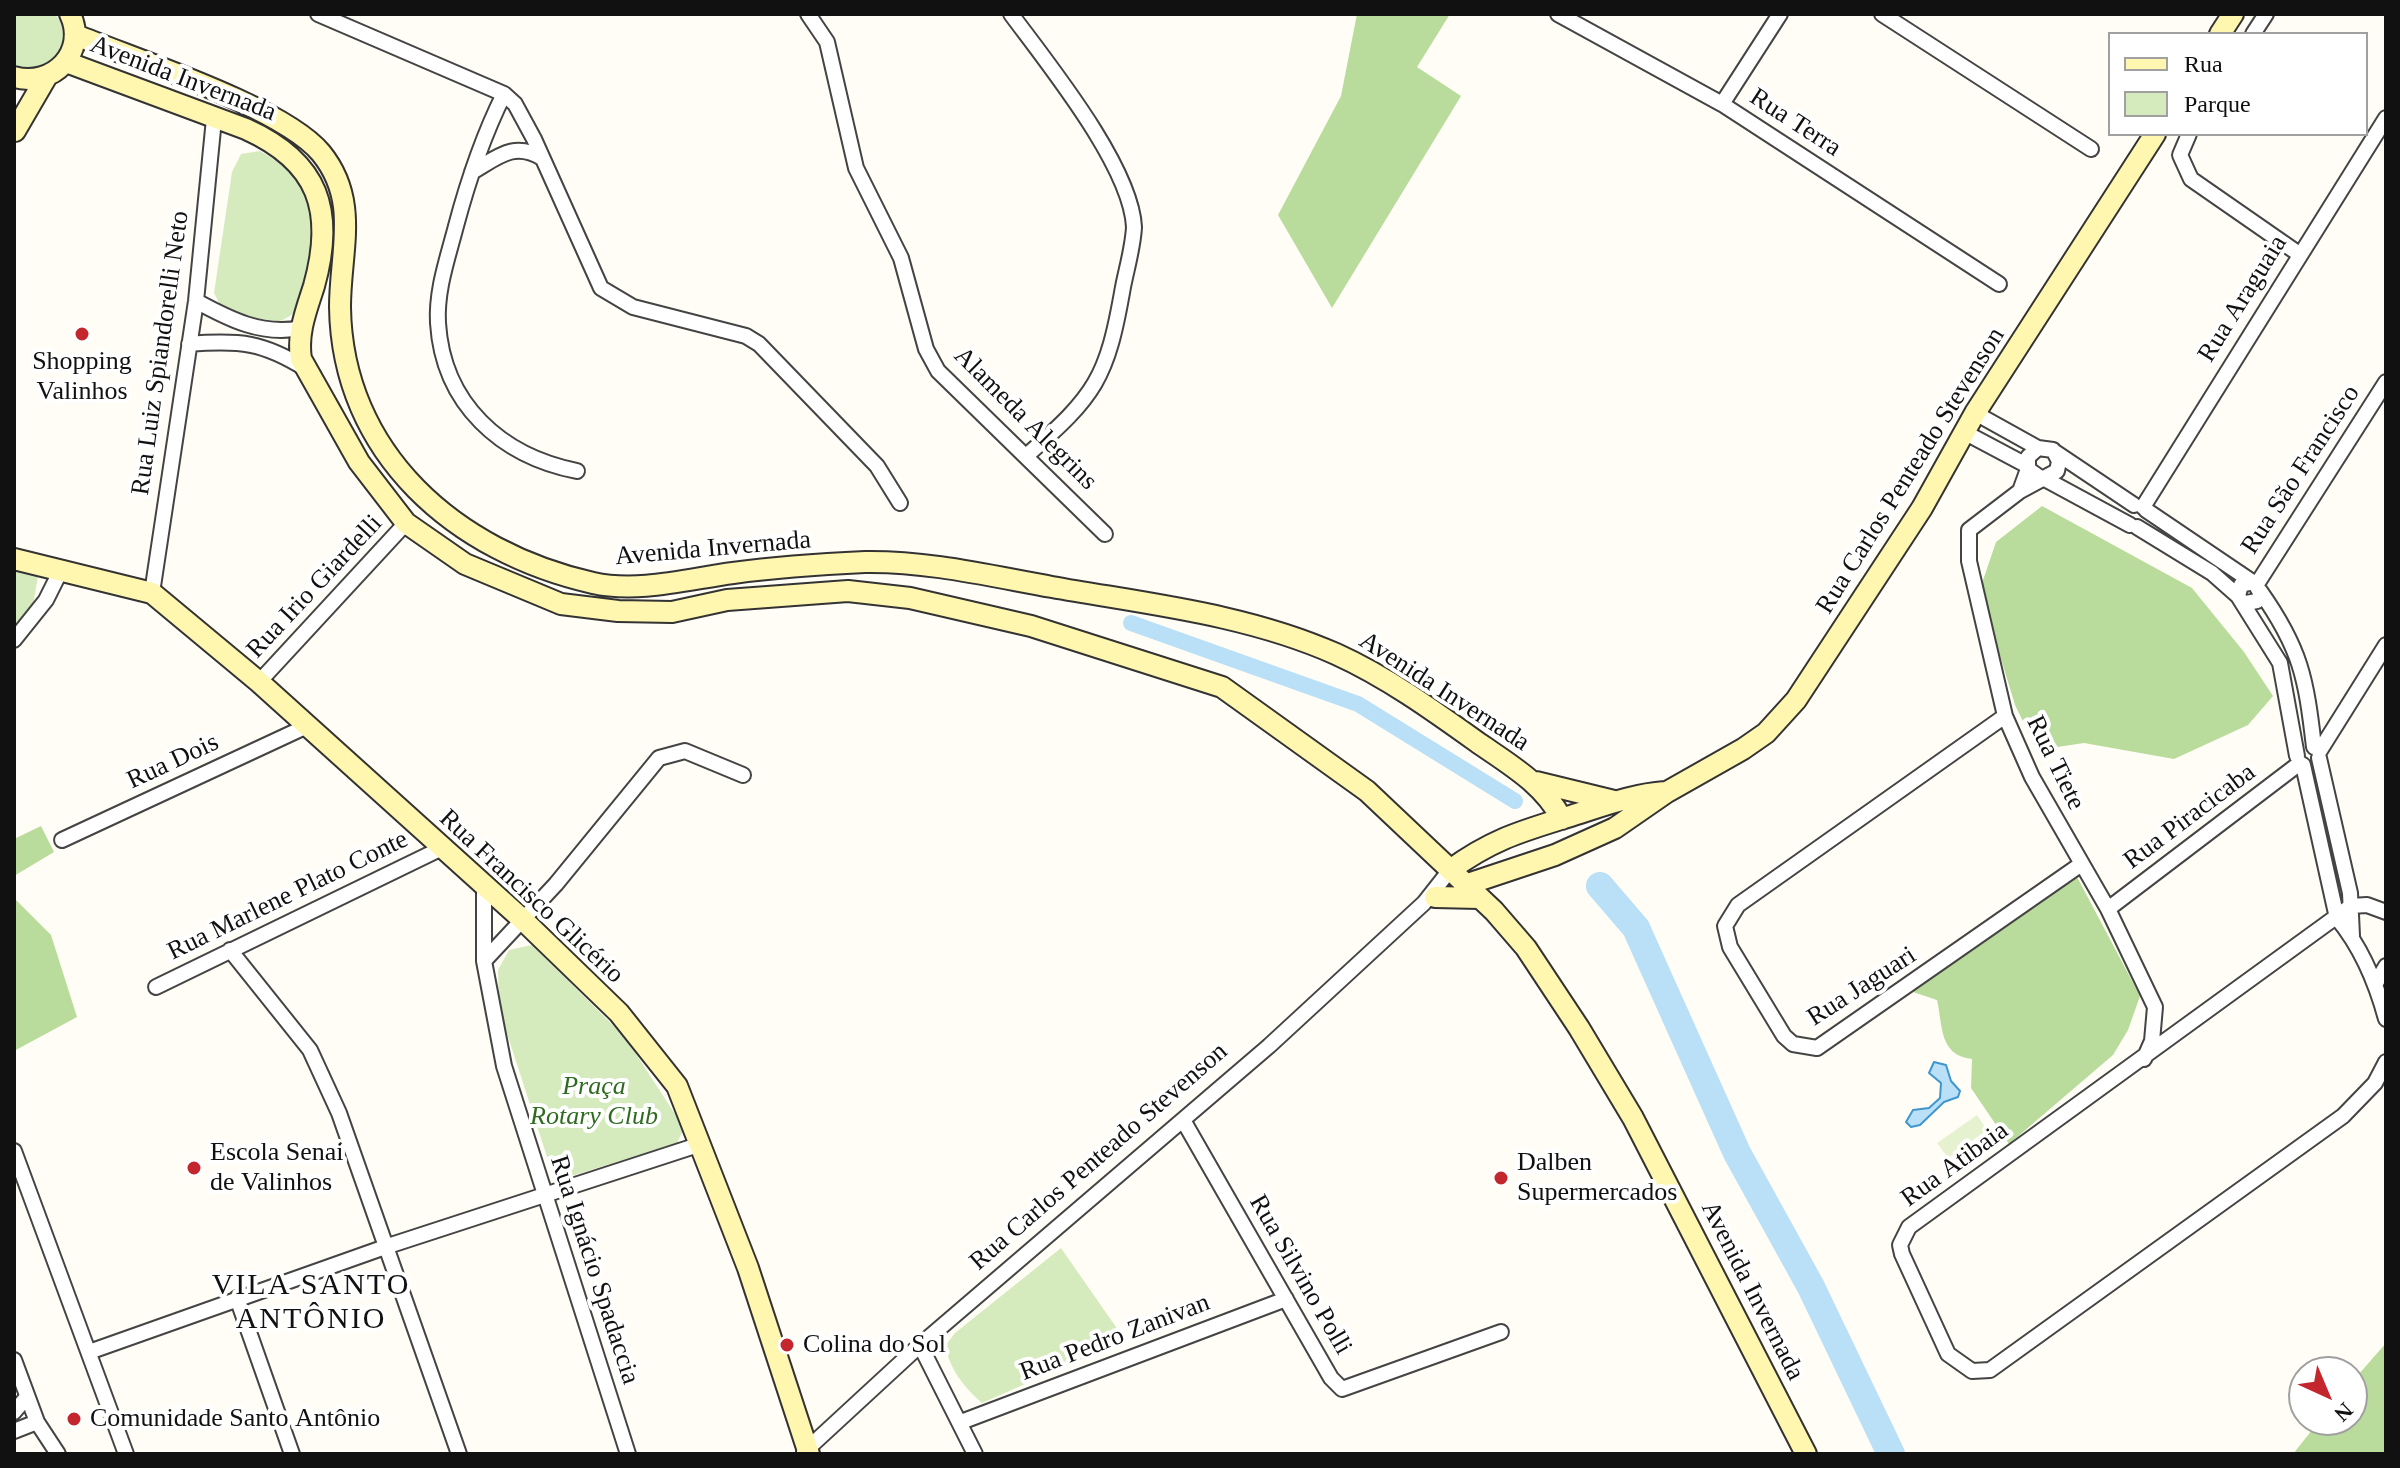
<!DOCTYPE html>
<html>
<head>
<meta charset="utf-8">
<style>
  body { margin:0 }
  #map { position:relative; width:2400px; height:1468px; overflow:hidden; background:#fffdf5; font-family:Georgia,serif }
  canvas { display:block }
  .frame { position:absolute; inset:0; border:16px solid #111; pointer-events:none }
  .legend { position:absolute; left:2108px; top:32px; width:260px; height:104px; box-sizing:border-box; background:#fff; border:2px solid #a0a0a0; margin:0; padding:10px 14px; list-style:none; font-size:24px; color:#111 }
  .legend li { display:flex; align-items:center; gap:16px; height:40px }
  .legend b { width:40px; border:2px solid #a0a0a0 }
  .north { position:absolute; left:2288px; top:1356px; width:80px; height:80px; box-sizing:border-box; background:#fff; border:2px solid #a0a0a0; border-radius:50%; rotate:136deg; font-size:22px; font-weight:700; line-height:32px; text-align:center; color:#111 }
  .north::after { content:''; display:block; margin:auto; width:28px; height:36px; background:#c4262e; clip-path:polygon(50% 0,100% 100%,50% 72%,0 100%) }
</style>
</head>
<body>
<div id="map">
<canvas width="2400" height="1468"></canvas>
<div class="frame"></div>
<ul class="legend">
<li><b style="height:10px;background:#fff6b0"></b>Rua</li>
<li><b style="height:22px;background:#d5ebbd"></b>Parque</li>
</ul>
<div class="north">N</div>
</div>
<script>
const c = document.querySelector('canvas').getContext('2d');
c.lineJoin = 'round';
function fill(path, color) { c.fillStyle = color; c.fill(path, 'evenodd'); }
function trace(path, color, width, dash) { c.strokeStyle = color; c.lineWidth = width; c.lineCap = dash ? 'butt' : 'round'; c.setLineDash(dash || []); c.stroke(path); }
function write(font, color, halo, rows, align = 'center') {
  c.font = font + ' Georgia,serif'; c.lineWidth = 8; c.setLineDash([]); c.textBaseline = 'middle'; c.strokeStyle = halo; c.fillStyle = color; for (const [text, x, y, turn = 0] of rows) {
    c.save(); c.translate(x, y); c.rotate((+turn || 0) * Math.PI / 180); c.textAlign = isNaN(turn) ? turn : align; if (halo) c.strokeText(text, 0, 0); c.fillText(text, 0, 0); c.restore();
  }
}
fill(new Path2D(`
  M14 14H55C79 43 46 80 14 65Z
  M260 151C274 159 289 168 299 182 318 209 321 288 295 312 291 316 284 319 279 322L224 312 214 293 232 172 241 154Z
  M14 571 38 576 33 605 14 629Z
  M532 945 625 1037 684 1128 677 1143 565 1178 550 1166 499 1009 498 970 509 950Z
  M1061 1248 1125 1340 982 1403C963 1386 951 1371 945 1346L955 1333Z`), '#d5ebbd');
fill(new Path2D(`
  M1357 14H1450L1417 67 1461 96 1332 308 1278 215 1341 96Z
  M2042 506 2192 588 2244 652 2273 696 2248 725 2174 759 2084 743 2037 750 2015 705 1980 589 1996 542Z
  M41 826 54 852 14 876V839Z
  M2076 875 2140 996 2128 1030 2113 1055 2009 1144 1971 1088 1972 1059C1939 1055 1943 1027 1937 1000L1910 991Z
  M14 898 51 935 77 1017 14 1051Z
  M2386 1343V1454H2293L2320 1420H2352V1382Z`), '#b9dc9c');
fill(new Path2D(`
  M1977 1115 1987 1130 1948 1158 1937 1143Z`), '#e6f2cf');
const water = new Path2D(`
  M1934 1062 1946 1065 1951 1081 1960 1091 1958 1097 1944 1102 1920 1125 1911 1127 1906 1122 1913 1110 1929 1108 1940 1098 1941 1083 1929 1073Z`);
fill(water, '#b9e0f7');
trace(water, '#3f96cf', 2);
trace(new Path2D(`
  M1131 623 1358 704 1515 801`), '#b9e0f7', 16);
trace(new Path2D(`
  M1600 886 1636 928 1737 1153 1811 1287 1891 1454`), '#b9e0f7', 28);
const street = new Path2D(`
  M318 14 504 94 515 104 534 139 601 288 633 307 746 336 759 344 877 466 900 503
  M808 14 827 42 856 168 901 258 926 349 938 371 1105 534
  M1011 14C1048 64 1131 166 1134 227 1133 247 1127 267 1123 287 1107 379 1096 395 1026 456
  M1558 14 1722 104 1999 284
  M1882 14 2091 149
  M2253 34 2266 14
  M504 94C483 136 468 181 456 226 448 257 436 290 438 323 443 404 501 456 577 471
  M1722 104 1780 14
  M2189 134 2180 155 2191 179 2299 254
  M472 172C498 157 514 141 542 158
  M196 301C229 319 262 336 301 328
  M189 344C240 340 263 342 306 369
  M1975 413 2038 448
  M1964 432 2028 466
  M2055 452 2134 505
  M2028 469 2020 491 2057 471 2059 461 2053 450 2038 448 2028 457V469L2042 479
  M2045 479 2130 525
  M2020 491 1969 530V561L2005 716 2032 777 2108 909 2155 1007 2152 1041 2144 1059
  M2143 507 2386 118
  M2146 510 2251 581
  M2137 527 2212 573 2238 596
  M2257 584 2386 382
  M2260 591C2301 649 2306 678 2314 747
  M152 593 196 301 214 119
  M2246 603 2257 601 2261 594 2254 582 2241 585 2238 596 2280 663 2297 756
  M14 640 46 600 62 568
  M259 682 406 523
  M2005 716 1738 905 1725 926 1730 947 1784 1036 1793 1044 1817 1048 2080 865
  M2319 752 2386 645
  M2319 758 2350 893 2352 936
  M2303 765 2337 918C2362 948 2376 982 2386 1019
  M62 840 305 727
  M484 889V961L504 1066 628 1454
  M2108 909 2300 763
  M2386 912 2367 905 2351 906 1909 1227 1900 1245 1902 1254 1948 1354 1972 1371 1990 1370 2343 1116 2375 1083 2386 1062
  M230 950 310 1050 339 1113 459 1454
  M484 961 556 884 659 758 685 751 743 775
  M2376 983 2386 966
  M156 987 440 849
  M1183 1120 1331 1378 1342 1389 1501 1332
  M14 1151 126 1454
  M237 1298 292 1454
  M920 1345 975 1454
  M89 1352 388 1246 701 1144
  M14 1360 37 1422 58 1454
  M14 1412 26 1398
  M961 1422 1286 1299
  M14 1431 37 1422
  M804 1452 920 1345 1269 1046 1424 903 1450 870`);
const secondary = new Path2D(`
  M2220 34 2233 14
  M76 35C136 60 283 107 321 153 360 201 340 251 340 307 342 454 456 552 593 583 638 593 688 579 733 573 777 567 821 564 865 562 928 561 990 576 1052 587 1147 604 1246 614 1336 654 1387 677 1434 711 1480 744 1512 766 1543 784 1562 819
  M66 62 246 129C319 162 335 211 314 286 306 311 297 333 301 359L359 462 406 523 465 564 561 604 618 611 672 612 727 600 848 591 910 598 1031 626 1222 687 1367 791 1494 911 1526 948 1579 1028 1633 1118 1806 1454
  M14 77C53 88 88 52 70 14
  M15 131 47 76
  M14 559 152 593 259 682 523 920 619 1013 677 1086 748 1268 809 1454
  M1536 782 1614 801
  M1450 870C1497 836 1527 830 1580 813 1608 804 1636 794 1665 792
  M1465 885 1555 855 1615 828 1667 792 1743 749 1766 733 1796 700 1922 508 1975 413 2155 134
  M1435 897 1479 898`);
trace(street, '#444', 18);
trace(secondary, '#333', 24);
trace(street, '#fff', 14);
trace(secondary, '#fff6b0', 20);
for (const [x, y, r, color] of [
  [82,334,8,"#c4262e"],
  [194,1168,8,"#c4262e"],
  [1501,1178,8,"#c4262e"],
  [787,1345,8,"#c4262e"],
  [74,1419,8,"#c4262e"]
]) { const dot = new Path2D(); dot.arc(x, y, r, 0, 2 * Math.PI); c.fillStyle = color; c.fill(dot); trace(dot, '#fff', 3); }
write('26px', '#111', '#fff', [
  ["Avenida Invernada",183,79,21],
  ["Rua Terra",1795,123,33],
  ["Rua Araguaia",2243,299,-58],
  ["Rua Luiz Spiandorelli Neto",161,353,-82],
  ["Alameda Alegrins",1025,419,45],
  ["Rua São Francisco",2301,470,-57],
  ["Rua Carlos Penteado Stevenson",1911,471,-58],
  ["Avenida Invernada",713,549,-5],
  ["Rua Irio Giardelli",315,587,-47],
  ["Avenida Invernada",1444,692,33],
  ["Rua Dois",173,762,-25],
  ["Rua Tiete",2055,763,64],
  ["Rua Piracicaba",2190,817,-37],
  ["Rua Marlene Plato Conte",288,896,-26],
  ["Rua Francisco Glicério",531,897,43],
  ["Rua Jaguari",1862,987,-33],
  ["Rua Carlos Penteado Stevenson",1099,1157,-41],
  ["Rua Atibaia",1955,1165,-36],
  ["Rua Ignácio Spadaccia",594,1270,72],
  ["Rua Silvino Polli",1300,1275,60],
  ["Avenida Invernada",1752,1291,63],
  ["Rua Pedro Zanivan",1115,1338,-21]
]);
write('26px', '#111', '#fff', [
  ["Shopping",82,362,"center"],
  ["Valinhos",82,392,"center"],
  ["Escola Senai",210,1153],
  ["de Valinhos",210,1183],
  ["Dalben",1517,1163],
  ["Supermercados",1517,1193],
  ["Colina do Sol",803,1345],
  ["Comunidade Santo Antônio",90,1419]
], 'left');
write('italic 26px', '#2f6b1f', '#fff', [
  ["Praça",594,1087],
  ["Rotary Club",594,1117]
]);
c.letterSpacing = '2px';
write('30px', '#111', '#fff', [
  ["VILA SANTO",311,1286],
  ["ANTÔNIO",311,1320]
]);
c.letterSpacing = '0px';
</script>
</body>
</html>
